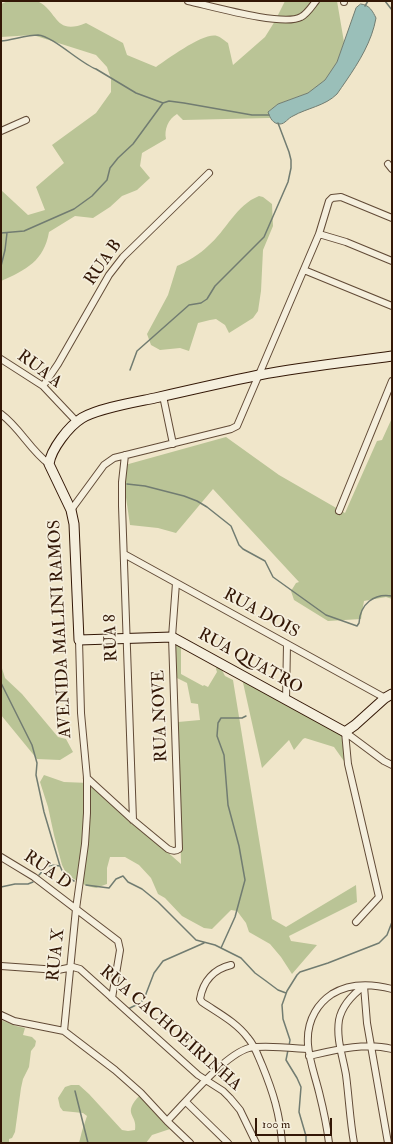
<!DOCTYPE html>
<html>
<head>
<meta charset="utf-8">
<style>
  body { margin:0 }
  #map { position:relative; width:393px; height:1144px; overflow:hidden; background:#f0e6ca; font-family:"IM FELL Double Pica",serif }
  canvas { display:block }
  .frame { position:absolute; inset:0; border:2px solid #331706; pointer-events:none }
  .scale { position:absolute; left:255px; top:1118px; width:77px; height:18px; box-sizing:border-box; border:2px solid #331706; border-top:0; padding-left:5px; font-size:12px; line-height:14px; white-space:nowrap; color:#331706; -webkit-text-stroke:3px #f5efdd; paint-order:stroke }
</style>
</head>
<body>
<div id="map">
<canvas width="393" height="1144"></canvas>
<div class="frame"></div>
<div class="scale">100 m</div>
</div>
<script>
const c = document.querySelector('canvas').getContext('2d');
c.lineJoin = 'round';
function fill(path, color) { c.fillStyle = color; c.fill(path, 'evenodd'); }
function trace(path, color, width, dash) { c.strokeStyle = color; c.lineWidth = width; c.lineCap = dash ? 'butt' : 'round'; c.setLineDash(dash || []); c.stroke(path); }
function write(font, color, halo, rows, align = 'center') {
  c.font = font + ' "IM FELL Double Pica",serif'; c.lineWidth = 3.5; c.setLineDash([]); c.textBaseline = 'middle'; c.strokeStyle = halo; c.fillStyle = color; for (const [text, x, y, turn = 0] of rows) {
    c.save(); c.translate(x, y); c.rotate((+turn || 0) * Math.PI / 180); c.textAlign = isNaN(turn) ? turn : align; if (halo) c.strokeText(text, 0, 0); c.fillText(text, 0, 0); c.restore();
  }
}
fill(new Path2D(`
  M8 1C15 1 33 0 39 2 58 12 55 36 86 23L123 43 127 55 156 67C168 59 204 32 217 36 221 37 225 41 228 43L233 65 265 37 275 21 285 1H337L344 42 337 62 325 80 318 86 308 93 278 104 268 112 270 118 183 120 177 114C168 119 164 130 166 139L142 153 140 166 150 178 137 190 122 196 110 207 93 218 75 216 49 232C44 261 26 270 1 281V190L28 215 45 210 36 187 64 163 52 145 96 113 111 92V79L107 67 96 55 33 35 1 37V4Z
  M259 196 263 197 272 204 273 226 263 250 261 291 258 311 253 318 229 333 225 325 216 319 210 320 198 323 189 351 180 348 160 350 151 345 147 334 168 295 177 266C187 262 200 254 208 246 226 231 236 205 259 196Z
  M392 418V599L386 597 364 601 361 619 328 621 294 600 291 591 296 583 299 582 213 489 176 533 158 528 130 525 123 477 125 465 226 437 279 475 345 513 377 441 382 440Z
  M176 643 181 646V674L203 686 204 685 208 687 217 672 216 669 217 666 221 668 225 676 233 680 272 919 286 927 356 885 357 902 289 936 291 941 317 945 292 974 281 957 270 944 249 932 246 923 237 911 231 910 212 929 204 928 182 916 165 898 158 894 151 878 139 865 125 857H110L107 868V884L96 888 87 886 79 882 67 875 62 865 54 835 48 807 40 782 44 775 64 782 89 783 181 864 178 722 200 720 198 704 191 703 187 683 177 678Z
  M1 665 5 678 22 694 58 737 66 739 73 752 60 760 37 759 1 715Z
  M242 678 341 734 346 764 334 747 305 738 303 739 294 750 289 740 262 768Z
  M1 1020 16 1026 25 1028 23 1035 32 1037 36 1041 35 1046 31 1051 29 1067 23 1079 21 1088 15 1132 12 1138 9 1139V1143H1Z
  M71 1085H79L89 1094 122 1130 128 1131 135 1130C138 1114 121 1115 140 1095L170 1129 152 1135 146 1143H79L82 1131 87 1116 83 1113 63 1111 60 1107 58 1098 65 1087Z`), '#bac496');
const water = new Path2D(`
  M361 4C370 5 373 12 376 18 372 41 359 62 346 81 343 85 340 90 337 94 325 106 307 108 293 116 288 118 285 124 280 124 273 124 270 118 268 112L278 104 308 93 325 80 337 62 356 8Z`);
fill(water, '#9abfb9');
trace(water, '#717c71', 1);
trace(new Path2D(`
  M385 1 392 10
  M365 6 368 1
  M1 41C12 40 27 35 38 35 53 36 81 64 96 69L136 93 163 103 169 101 184 103 252 115H269
  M1 233 24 231 74 209 92 196 107 180 110 168 118 158 133 144 163 103
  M1 266 5 250 7 233
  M130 370 137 351 189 305 201 303 207 299 215 286 264 237 288 182 291 168V160L289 152 278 123
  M127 484 145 486 184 496 197 501 207 507 231 526 239 545 243 549 265 561 273 577 326 615 357 626 359 623C360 604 374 593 392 596
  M1 683 32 745 37 763 36 775 44 812 60 866 64 875 74 881
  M39 875C47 866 47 864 60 866
  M86 885 109 888 116 879 123 876 128 882 142 889 158 902 196 940 215 945 241 958 255 973 266 981 278 990 286 993
  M1 887 15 884H28L33 882
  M221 948 235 917 245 880 239 846 228 805 224 755 217 736 218 723 221 718H242L246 716
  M128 1009 140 1003 144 999 154 973 163 961 204 943
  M289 1046 290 1040 283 1019 282 1005 287 991 297 975 300 972 328 963 379 943 387 935 392 922
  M288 1050 286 1060 297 1078 301 1087 299 1112 306 1136V1143
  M75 1091 88 1143`), '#717c71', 1.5);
const street = new Path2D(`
  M188 1C211 6 283 27 301 17 307 14 312 6 316 1
  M344 1V2
  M1 131 26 120
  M388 164 392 169
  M319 234 346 242 392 261
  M304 270 392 306
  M1 359 43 386 77 422
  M43 386 58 364 109 275 123 257 209 173
  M163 396 173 444
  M1 414C20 428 30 450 49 464
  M125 455 122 482V506L133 820
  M71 510 104 465 114 458 231 429 237 426 319 234 329 201 332 198 341 197 392 218
  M339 511 392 381
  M124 554 385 698
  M286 700 287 644
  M345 732 348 764 379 897 356 922
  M345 732 384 761 392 765
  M87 778 133 820 168 849C172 851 175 852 179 849L172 637 176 583
  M1 857 34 877 118 941 120 950 112 998
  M231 965C214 969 203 981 200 999L202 1002C218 1013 236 1022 248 1038 255 1046 258 1056 262 1065 273 1092 280 1114 282 1143
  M1 966 58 970 73 967 80 969 198 1075 223 1091 230 1098 240 1110 256 1143
  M364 986 367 1023 388 1143
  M1 1015 14 1021 64 1031 115 1070 141 1093 167 1121 190 1143
  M64 1031 76 909 85 844 87 813V778L81 713 79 640
  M309 1056C335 1050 365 1042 392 1049
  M186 1102 228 1143
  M167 1121C186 1102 224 1055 249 1048 263 1045 292 1048 307 1049
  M329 1143C327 1126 323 1108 319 1092 312 1064 300 1038 315 1012 319 1005 326 998 332 994 350 983 373 984 392 989
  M354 1143C350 1121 349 1098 346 1075 343 1057 336 1039 339 1020 342 1005 352 995 364 986`);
const secondary = new Path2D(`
  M392 356C348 362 303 367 259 375 225 382 190 390 155 398 136 402 99 408 82 418 69 426 51 449 49 464L71 510 74 524 79 640 172 637 345 732 355 725 385 698 392 694`);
trace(street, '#624b37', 8);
trace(secondary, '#331706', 11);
trace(street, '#f5efdd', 6);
trace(secondary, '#f5efdd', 9);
write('17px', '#331706', '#f5efdd', [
  ["RUA B",104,263,-55],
  ["RUA A",39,370,37],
  ["RUA DOIS",261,614,29],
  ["AVENIDA MALINI RAMOS",61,629,-93],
  ["RUA 8",112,638,-92],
  ["RUA QUATRO",250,662,29],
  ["RUA NOVE",161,716,-92],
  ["RUA D",47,871,35],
  ["RUA X",57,955,-84],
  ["RUA CACHOEIRINHA",170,1029,41]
]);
</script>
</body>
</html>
